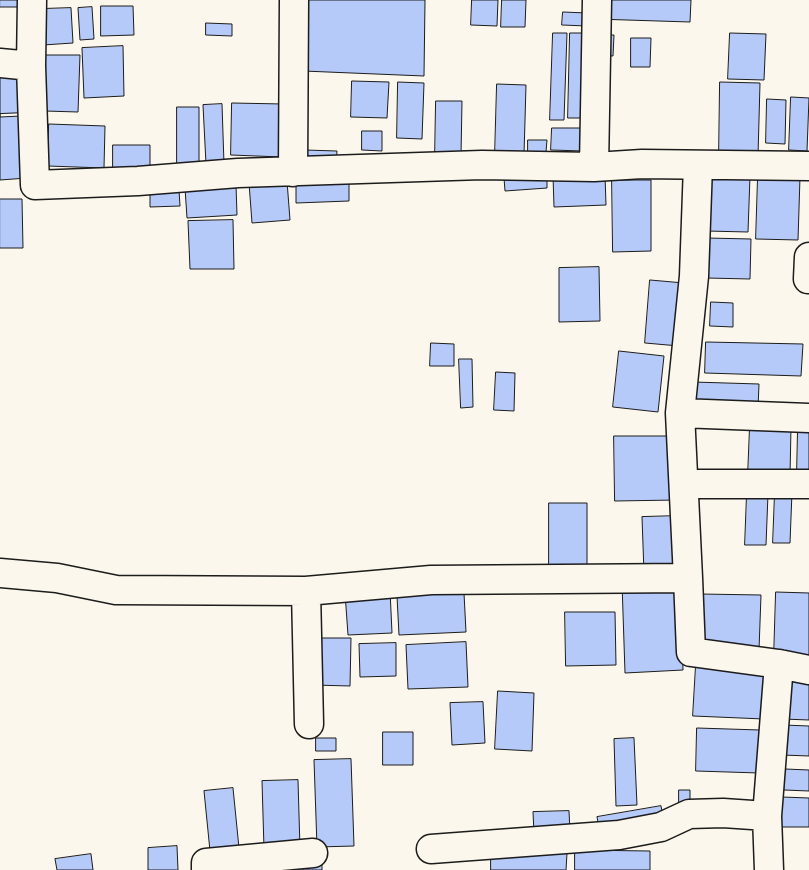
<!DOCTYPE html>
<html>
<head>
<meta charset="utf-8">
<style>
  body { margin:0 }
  canvas { display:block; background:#fbf7ec }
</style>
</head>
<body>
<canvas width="809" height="870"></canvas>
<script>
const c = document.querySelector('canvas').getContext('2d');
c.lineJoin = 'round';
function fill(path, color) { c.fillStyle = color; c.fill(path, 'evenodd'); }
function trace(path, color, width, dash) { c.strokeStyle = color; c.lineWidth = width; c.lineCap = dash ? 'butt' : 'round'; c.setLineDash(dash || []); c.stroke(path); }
const building = new Path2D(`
  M0 0H19V7H0Z
  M303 0H425L424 76 303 71Z
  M472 0H498L497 26 471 25Z
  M502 0H526L525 27H501Z
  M596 0H691L690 22 595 19Z
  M101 6H133L134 35 101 36Z
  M92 7 94 39 80 40 78 8Z
  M71 8 73 43 43 45 41 9Z
  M563 12 587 13V26L562 25Z
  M206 23 232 24V36L206 35Z
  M553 33H567L564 120H550Z
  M570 33H587L585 118H568Z
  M730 33 766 34 764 80 728 79Z
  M604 35H614L613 56 603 55Z
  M631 38H651L650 67H631Z
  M123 46 124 96 84 98 82 48Z
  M46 55H80L78 112 45 111Z
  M20 67 21 116 0 117V68Z
  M352 81 389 82 387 118 351 117Z
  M398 82 424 83 422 139 397 138Z
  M720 82 760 83 758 156 719 155Z
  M497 84 526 85 524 155 495 154Z
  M791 97 809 98 807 151 789 150Z
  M767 99 786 100 785 144 766 143Z
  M436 101H462L461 156H435Z
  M232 103 283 104 282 157 231 155Z
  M222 104 224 164H206L203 105Z
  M177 107H199V167H177Z
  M23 113 27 178 0 180V114Z
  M49 124 105 126 104 168 48 166Z
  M552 128H583V151L551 150Z
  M362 131H382V151L362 150Z
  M528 140H547L546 152H528Z
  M113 145H150V169H113Z
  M305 150 337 151 336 165 305 164Z
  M707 174 750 176 748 232 706 231Z
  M547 175V188L505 191 504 178Z
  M605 175 606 205 554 207 553 176Z
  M758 176 800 177 798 240 756 239Z
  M349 180V201L296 203V182Z
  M612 180H651V251L613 252Z
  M287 181 290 220 252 223 249 183Z
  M236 185 237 215 187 218 185 188Z
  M179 190 180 206 150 207V191Z
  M0 199H22L23 248H0Z
  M233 220 234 269H190L188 221Z
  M707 238 751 239 750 279 706 278Z
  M599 267 600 321 559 322V268Z
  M650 280 684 283 679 346 645 343Z
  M711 302 733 303V327L710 326Z
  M706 342 803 344 801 376 705 373Z
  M431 343 454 344V366H430Z
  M619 351 664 356 658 412 613 407Z
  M459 359H472L473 407 461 408Z
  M496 372 515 373 514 411 494 410Z
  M693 382 759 384 758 408 693 406Z
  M750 426 791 427 790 476 748 475Z
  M798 427 809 428V474L797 473Z
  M614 436H676L677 500 615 501Z
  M775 492H792L790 543H773Z
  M747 493 768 494 766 545H745Z
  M549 503H587V571H549Z
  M677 516 679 571 644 573 642 517Z
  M680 581 683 670 625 673 622 583Z
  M390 590 392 633 348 635 345 593Z
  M776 592 809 593V658L774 657Z
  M464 593 466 632 399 635 397 596Z
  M700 594 761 595 759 650 698 648Z
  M565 612H615L616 665 566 666Z
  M314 638H351L350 686 313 685Z
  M466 642 468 687 408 689 406 645Z
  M396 643V676L360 677 359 644Z
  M696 665 767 669 764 719 693 716Z
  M784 681 809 682V720L783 719Z
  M498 691 534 693 532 751 495 749Z
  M483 702 485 743 452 745 450 703Z
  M783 725 809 726V756L782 755Z
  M697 728 760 730 759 773 696 771Z
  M383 732H413V765H383Z
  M316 738H336V751H316Z
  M634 738 637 805 616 806 614 739Z
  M351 759 354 846 317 847 314 760Z
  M785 769 809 770V791L784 790Z
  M298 780 300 849H264L262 781Z
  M233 788 239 848 210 851 204 791Z
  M679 790H690V807H679Z
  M782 797 809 798V827H781Z
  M661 806 664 821 600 832 597 817Z
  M569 811 570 831 534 833 533 812Z
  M177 846 178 870H148V848Z
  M575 850 650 851V870H575Z
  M491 852 567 853 566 870H491Z
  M91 854 93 870H57L55 859Z
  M246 863 322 864V870H246Z`);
fill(building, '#b6caf9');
trace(building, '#1c1c1c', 1);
const street = new Path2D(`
  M0 63 31 66 35 185 138 181 238 173 482 165 594 167 642 164 809 166
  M31 66 32 0
  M594 167 597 0
  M293 172 294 0
  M808 279 809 257
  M680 413 809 418
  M685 484H809
  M0 573 57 578 116 590 306 591
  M688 578 691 652 779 664 809 670
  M309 724 306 591 431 580 688 578 680 413 694 276 698 165
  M431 849 619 835 661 827 689 814 723 813 767 816
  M206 870V863L313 853
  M769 870 767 816 779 664`);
trace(street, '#1c1c1c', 31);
trace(street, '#fbf7ec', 28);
</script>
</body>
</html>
